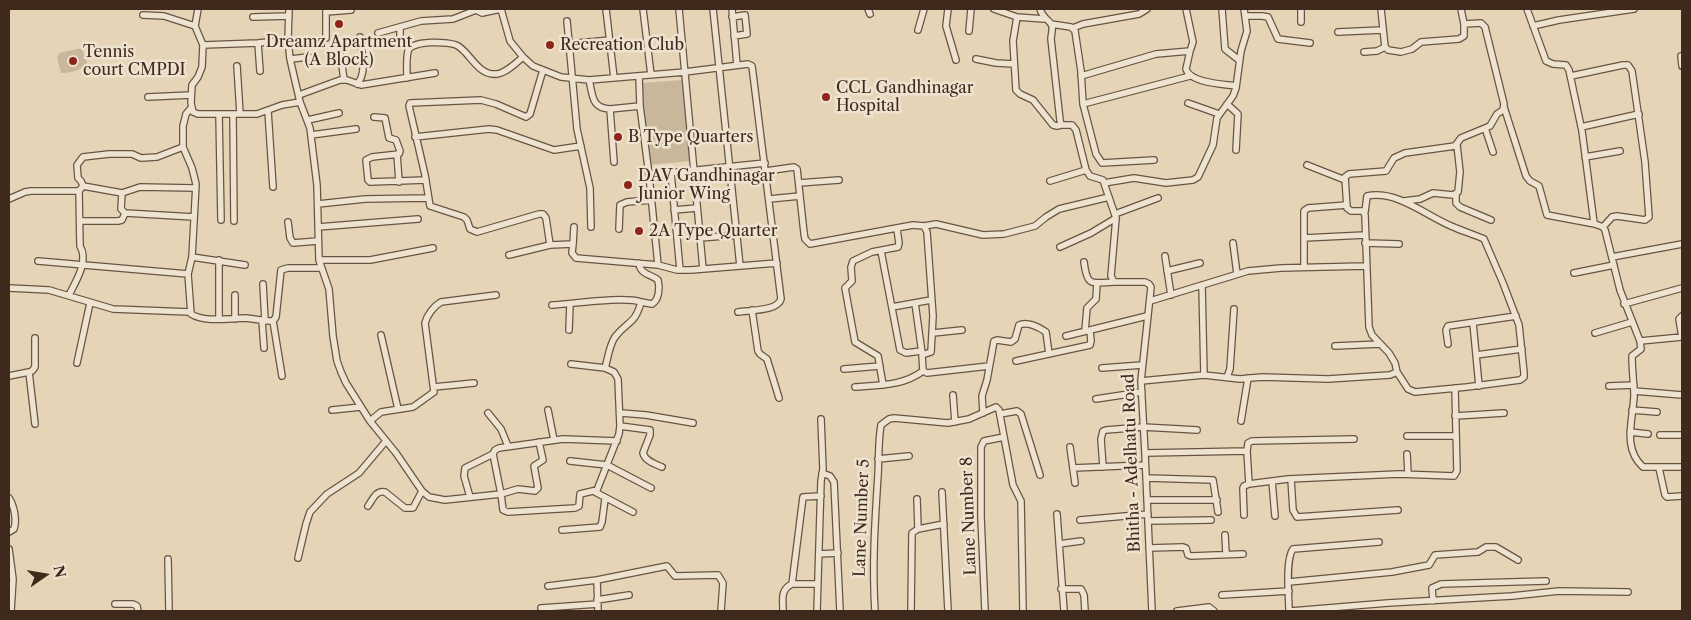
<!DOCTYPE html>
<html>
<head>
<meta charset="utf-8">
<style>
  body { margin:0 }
  #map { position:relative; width:1691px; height:620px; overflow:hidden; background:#e5d4b6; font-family:"Libre Caslon Text",serif }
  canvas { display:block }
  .frame { position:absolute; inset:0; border:10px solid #3f291d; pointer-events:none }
  .north { position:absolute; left:20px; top:550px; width:50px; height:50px; -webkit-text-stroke:4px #eee3d0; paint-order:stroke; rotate:77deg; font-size:14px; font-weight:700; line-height:20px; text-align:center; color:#3f291d }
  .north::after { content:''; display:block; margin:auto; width:18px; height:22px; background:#3f291d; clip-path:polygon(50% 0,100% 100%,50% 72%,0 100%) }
</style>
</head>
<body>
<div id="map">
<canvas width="1691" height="620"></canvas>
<div class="frame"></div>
<div class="north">N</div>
</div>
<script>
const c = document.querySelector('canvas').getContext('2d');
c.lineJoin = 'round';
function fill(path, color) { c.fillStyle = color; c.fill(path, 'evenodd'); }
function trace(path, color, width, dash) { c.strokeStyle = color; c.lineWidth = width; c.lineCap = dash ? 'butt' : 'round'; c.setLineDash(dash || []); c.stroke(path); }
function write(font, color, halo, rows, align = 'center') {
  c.font = font + ' "Libre Caslon Text",serif'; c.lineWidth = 5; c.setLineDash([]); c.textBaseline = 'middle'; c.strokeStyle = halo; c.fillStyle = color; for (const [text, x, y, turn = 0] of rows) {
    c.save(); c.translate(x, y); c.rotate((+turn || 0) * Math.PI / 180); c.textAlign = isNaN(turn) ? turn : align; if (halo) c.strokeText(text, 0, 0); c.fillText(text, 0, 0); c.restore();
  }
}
fill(new Path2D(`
  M82 48 88 65C79 70 72 73 61 73L57 58 59 53Z
  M683 80 690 161 649 165 642 83Z`), '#c9b79c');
const minor = new Path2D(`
  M289 9 288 40 290 59 300 102 310 128 317 185 319 260 329 289 333 336 337 361 341 372 346 383 370 421 396 453 422 491 429 497 445 500 501 494 503 510 508 512 575 508 579 506 580 494 597 490 619 434 620 426 618 379 614 372 605 368C608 358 609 346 615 337 627 321 635 325 641 302L652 304C659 300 660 288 658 280 651 274 640 275 639 263
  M501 9 510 41 523 57 533 66 561 77 589 80 685 72 748 64 752 66 781 299C778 311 750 310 738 312
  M606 9 614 78
  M643 9 651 75
  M679 9 703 269
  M713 9 740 266
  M732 9 737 65
  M868 9 870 14
  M948 9 946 26 956 60
  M994 9 1017 17 1044 19
  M1040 9C1043 19 1051 21 1052 26 1053 30 1051 35 1051 39L1060 120 1061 125H1072L1076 130 1086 170 1090 176 1103 180 1116 218 1111 276 1114 282H1145L1149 284 1151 287 1141 381 1145 453 1152 611
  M1222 9 1225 49 1239 60
  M1301 9V22
  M1381 9 1385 47 1388 50 1401 52 1412 49 1421 42 1459 39 1464 36V24
  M1527 9 1546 61 1553 64 1566 65 1569 70 1582 131 1594 223
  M326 12 351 10
  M143 15 164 16 195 26 203 45 202 67 198 77 192 85 191 103 193 112 198 114H257L282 105 300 102
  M1246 16H1262L1268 17 1278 39 1310 43
  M253 17 289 16
  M732 17 745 15 747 34 734 36
  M1017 17 1013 41 1016 90 1020 94 1033 100 1053 125 1057 126 1061 125
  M567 21 577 129 590 188 591 227
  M1051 24 1071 27 1075 31 1081 71 1083 104 1190 76
  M195 26 198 9
  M1533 26 1559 20 1634 9
  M400 27V40
  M1073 28 1083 24 1139 14 1147 9
  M918 30 924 9
  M969 31 971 9
  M1338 32 1382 30
  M378 33 421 21 453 19 476 10 482 13 501 9
  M326 38V9
  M258 43 260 71
  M568 44 610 40
  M203 45 258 43 288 40
  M340 51 344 80
  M1190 51 1186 69C1190 83 1223 84 1236 86
  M1364 52 1377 51 1385 47
  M1681 56 1682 66
  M290 59 309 57
  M976 59 996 63 1014 64
  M237 66 240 114
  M543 70 530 114 526 117 496 104 481 100 410 103 409 106 425 175 430 206 464 217 467 220 470 229 477 232 539 214H543L546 218 550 245 573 244 572 253 576 258 658 265 649 175 640 106 639 76
  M1081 76 1156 54 1190 51 1193 42 1186 9
  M1571 76 1623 65H1628L1632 71 1645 162 1649 217 1645 220 1617 216 1612 217 1603 227
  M407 78C407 70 406 59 408 51 411 40 450 41 458 46 471 54 478 76 497 74 506 73 516 63 523 57
  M589 80C593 95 591 108 610 109
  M357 84C368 73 361 52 360 37
  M299 95 340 80H347L361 85 435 73
  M148 97 191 95
  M1188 103 1219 114
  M1083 104 1096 154 1102 163 1154 160
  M1227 104 1238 114 1236 150
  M1504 107 1526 176 1530 181 1539 186 1547 215 1595 224 1603 227 1605 230 1620 290 1640 341 1682 337
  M191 108 186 114 183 126V147L192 168 196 184 192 257 188 274 191 314C205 323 230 318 246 318 255 319 264 321 273 321L276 317 281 270 288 268H321
  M268 111 273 187
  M219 114 221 220
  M233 115 234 221
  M374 117 385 118 389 138 396 140 400 151 399 154 372 157 366 160 368 180 370 182 426 180
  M308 120 339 113
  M1581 127 1639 114
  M1485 128 1493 152
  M311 135 356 129
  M415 137 489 129 497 130 554 150 581 146
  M397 154 399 182
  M1585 157 1620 151
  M614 162 610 109 640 106
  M1307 165 1345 180
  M766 171 794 167 797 169 804 233 805 239 810 244 913 225 924 226 936 224 983 235 1004 234 1035 226 1046 217 1059 209 1109 197
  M671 173 680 270
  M649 175 765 163
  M1050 181 1086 170
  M799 183 839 180
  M1104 183 1134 178 1166 183 1193 180 1198 177 1213 145 1217 118 1233 96 1236 88 1241 51 1247 31 1244 9
  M83 186 122 193 140 187 195 188
  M122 193 121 209 125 213 194 217
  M1456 194V203L1460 207 1491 220
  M9 199 25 192 31 191H79L83 186 81 181 78 178 77 165 83 157 109 154H132L141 158 157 157 183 147
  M769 199 800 196
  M1404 201 1420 199 1433 193 1453 195 1458 192 1460 172 1457 145
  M318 204 365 199 428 198
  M674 210 697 208
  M1365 212 1367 196C1397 190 1425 215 1451 226 1462 231 1473 234 1484 239L1503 283 1519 325 1524 373V377L1520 380 1467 387 1415 392 1408 389 1397 372
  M1115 214 1158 198
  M81 221H118L122 220 125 213
  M288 222 290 238 293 243 318 241
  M924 226 927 232 933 316 931 352 922 355 923 371 927 373 989 366
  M318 227 418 219
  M619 229 620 205 627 202 652 200
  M700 238 737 235
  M1304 238 1365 235
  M1233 243 1237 274
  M1365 243 1399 244
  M573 244 574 227
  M1060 247 1091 233 1116 218
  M881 251 900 350 906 353 921 351
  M509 255 550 245
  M1165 256 1171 295
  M192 257 245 265
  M1612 257 1682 244
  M219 260V319
  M319 260H370L433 248
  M38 261 188 274
  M1084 262C1087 287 1091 283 1114 282
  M658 265 677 270H691L777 263
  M1304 267V211L1308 208 1347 205
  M1167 271 1200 263
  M1574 273 1614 265
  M263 284 265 321
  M1202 285 1204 375
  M9 288 49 290 113 309 190 312
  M69 295C76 281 89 261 80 246L79 191
  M1150 301 1248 271 1281 268 1366 266
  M915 303 922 353
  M1624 304 1682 288
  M552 305C572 304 624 296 641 302
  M892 307 931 300
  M752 310 758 351 760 354 767 359 779 398
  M235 319V295
  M262 320 264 348
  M273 321 282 376
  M1473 323 1479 386
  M569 330 570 304
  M1085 331 1087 308 1096 299 1097 283
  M933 333 962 330
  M1595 333 1632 322
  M381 335 398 409
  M1066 336 1147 316
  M1682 337 1679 319 1682 316
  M1640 341 1641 349 1632 356C1632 370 1634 383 1634 396 1633 420 1622 448 1643 467H1682
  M1448 344 1446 330 1448 326 1516 316
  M1335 346 1380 344
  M1476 355 1522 349
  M1016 361 1090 345 1091 341 1090 330
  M77 363 90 303
  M571 364 605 368
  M1102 368 1142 365
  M844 369 880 366
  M29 372 32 371 35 367V338
  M9 376 29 372 35 424
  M1227 377 1230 369 1234 309
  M1141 381 1204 375 1240 379 1262 377 1328 379 1390 375 1397 372 1395 363 1389 353 1372 335 1369 327 1365 215 1363 211H1351L1347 208 1345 177 1349 174 1386 171 1394 158 1405 153 1455 146 1461 138 1490 126 1497 114 1503 110 1504 104 1485 27 1481 23 1464 24 1461 9
  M883 385 878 356 855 342 845 288 852 281 851 267 853 261 872 252 898 247 899 243 897 229
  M1609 386 1634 385
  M434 387 474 383
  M855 387C879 385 903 386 923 371
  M1634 391 1682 395
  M953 395 955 422
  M1096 399 1142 392
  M332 410 361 407
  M548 410 554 440
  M1632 410 1657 412
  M488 413 501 429 508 446
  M621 413 646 415 693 423
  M983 413 982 396 987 380 994 341 997 340 1011 342 1015 339 1019 325C1027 321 1039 327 1046 332L1049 354
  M1000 414 1017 411 1021 414 1040 475
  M1455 416 1504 413
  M370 421 381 412 413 407 434 392 425 323C427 315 434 306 441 302L496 295
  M1241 421 1248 378
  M620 426 650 430V435L643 453C645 461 655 464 662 467
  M1630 432 1648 434
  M1660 435H1682
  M1407 436H1456
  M539 442 543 460 534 466 538 488 535 491 518 489 501 494 493 454 495 450 499 448 563 439 617 441
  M1070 447 1075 483
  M1247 451 1248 443 1252 441 1354 439
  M1145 453 1247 451 1249 484 1244 486 1243 488 1244 515
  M1407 454 1408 474
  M878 459 909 456
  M570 461 607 465 651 488
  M1103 467 1101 439 1103 431 1106 430 1143 427 1197 430
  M1073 468 1145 465
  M1659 468 1665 495 1667 497 1682 496
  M822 473 830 476 834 482 840 611
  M1146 478 1213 480 1218 512
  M1291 479 1293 510 1297 517 1398 510
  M1272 481 1275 516
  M1249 484 1288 479 1399 474 1454 476 1457 471 1455 388
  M595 492 633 512
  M942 492 948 611
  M470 497 464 476 465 468 493 454
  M9 498C14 505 17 520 14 529L9 532
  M917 499 918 529
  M1147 500H1217
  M368 506C373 499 376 490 385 492L405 508H413L422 491
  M1057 514 1064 611
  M1080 520 1148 514
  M1148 521 1211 520
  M562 530 600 527 602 522 605 499
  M1225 535 1226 554
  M1059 544 1081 541
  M1149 548 1183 547 1186 548 1188 555 1191 556 1243 554
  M9 549 13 579 11 611
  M819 554 838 553
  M298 558 306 524 310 512 327 494 359 473 386 441
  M168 559 169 611
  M1289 582 1392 572 1429 565 1435 555 1478 552 1486 547H1496L1518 560
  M817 584H792L803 497 821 496
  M548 586 597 580
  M1061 589H1081L1084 595 1085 611
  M1222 595 1289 591
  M597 600 629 595
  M1433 601 1432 588 1441 584 1546 581
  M115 604H133L137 606 138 611
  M541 608 598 604
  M598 611 597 580 667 566 675 576 718 575 723 583 721 611
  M783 611C783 599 780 590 792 584
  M817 611 821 481 823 469 821 419
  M875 611C872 566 875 521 878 475 879 458 878 442 881 425L889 419 894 418 948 423 969 419 996 407 999 410 1013 485 1021 501 1023 611
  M911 611 912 533 918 529 944 524
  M985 611 981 517V447L984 441 1004 437
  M1177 611 1209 607 1214 611
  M1289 611C1289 597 1285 560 1293 549L1379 542
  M1291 611 1388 603 1512 596 1559 591 1628 592`);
trace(minor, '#685443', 8);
trace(minor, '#eee3d0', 5.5);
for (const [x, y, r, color] of [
  [339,24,5,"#8f2418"],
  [550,45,5,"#8f2418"],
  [73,61,5,"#8f2418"],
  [826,97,5,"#8f2418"],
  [618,137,5,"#8f2418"],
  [628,185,5,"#8f2418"],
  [639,231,5,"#8f2418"]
]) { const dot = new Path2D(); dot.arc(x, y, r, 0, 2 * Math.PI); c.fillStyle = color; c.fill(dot); trace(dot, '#eee3d0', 2); }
write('16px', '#3f291d', '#eee3d0', [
  ["Dreamz Apartment",339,42,"center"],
  ["(A Block)",339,60,"center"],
  ["Recreation Club",560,45],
  ["Tennis",83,52],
  ["court CMPDI",83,70],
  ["CCL Gandhinagar",836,88],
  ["Hospital",836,106],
  ["B Type Quarters",628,137],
  ["DAV Gandhinagar",638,176],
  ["Junior Wing",638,194],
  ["2A Type Quarter",649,231]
], 'left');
write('16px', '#3f291d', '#eee3d0', [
  ["Bhitha - Adelhatu Road",1132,463,-92],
  ["Lane Number 8",969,516,-92],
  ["Lane Number 5",862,518,-88]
]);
</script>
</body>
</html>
